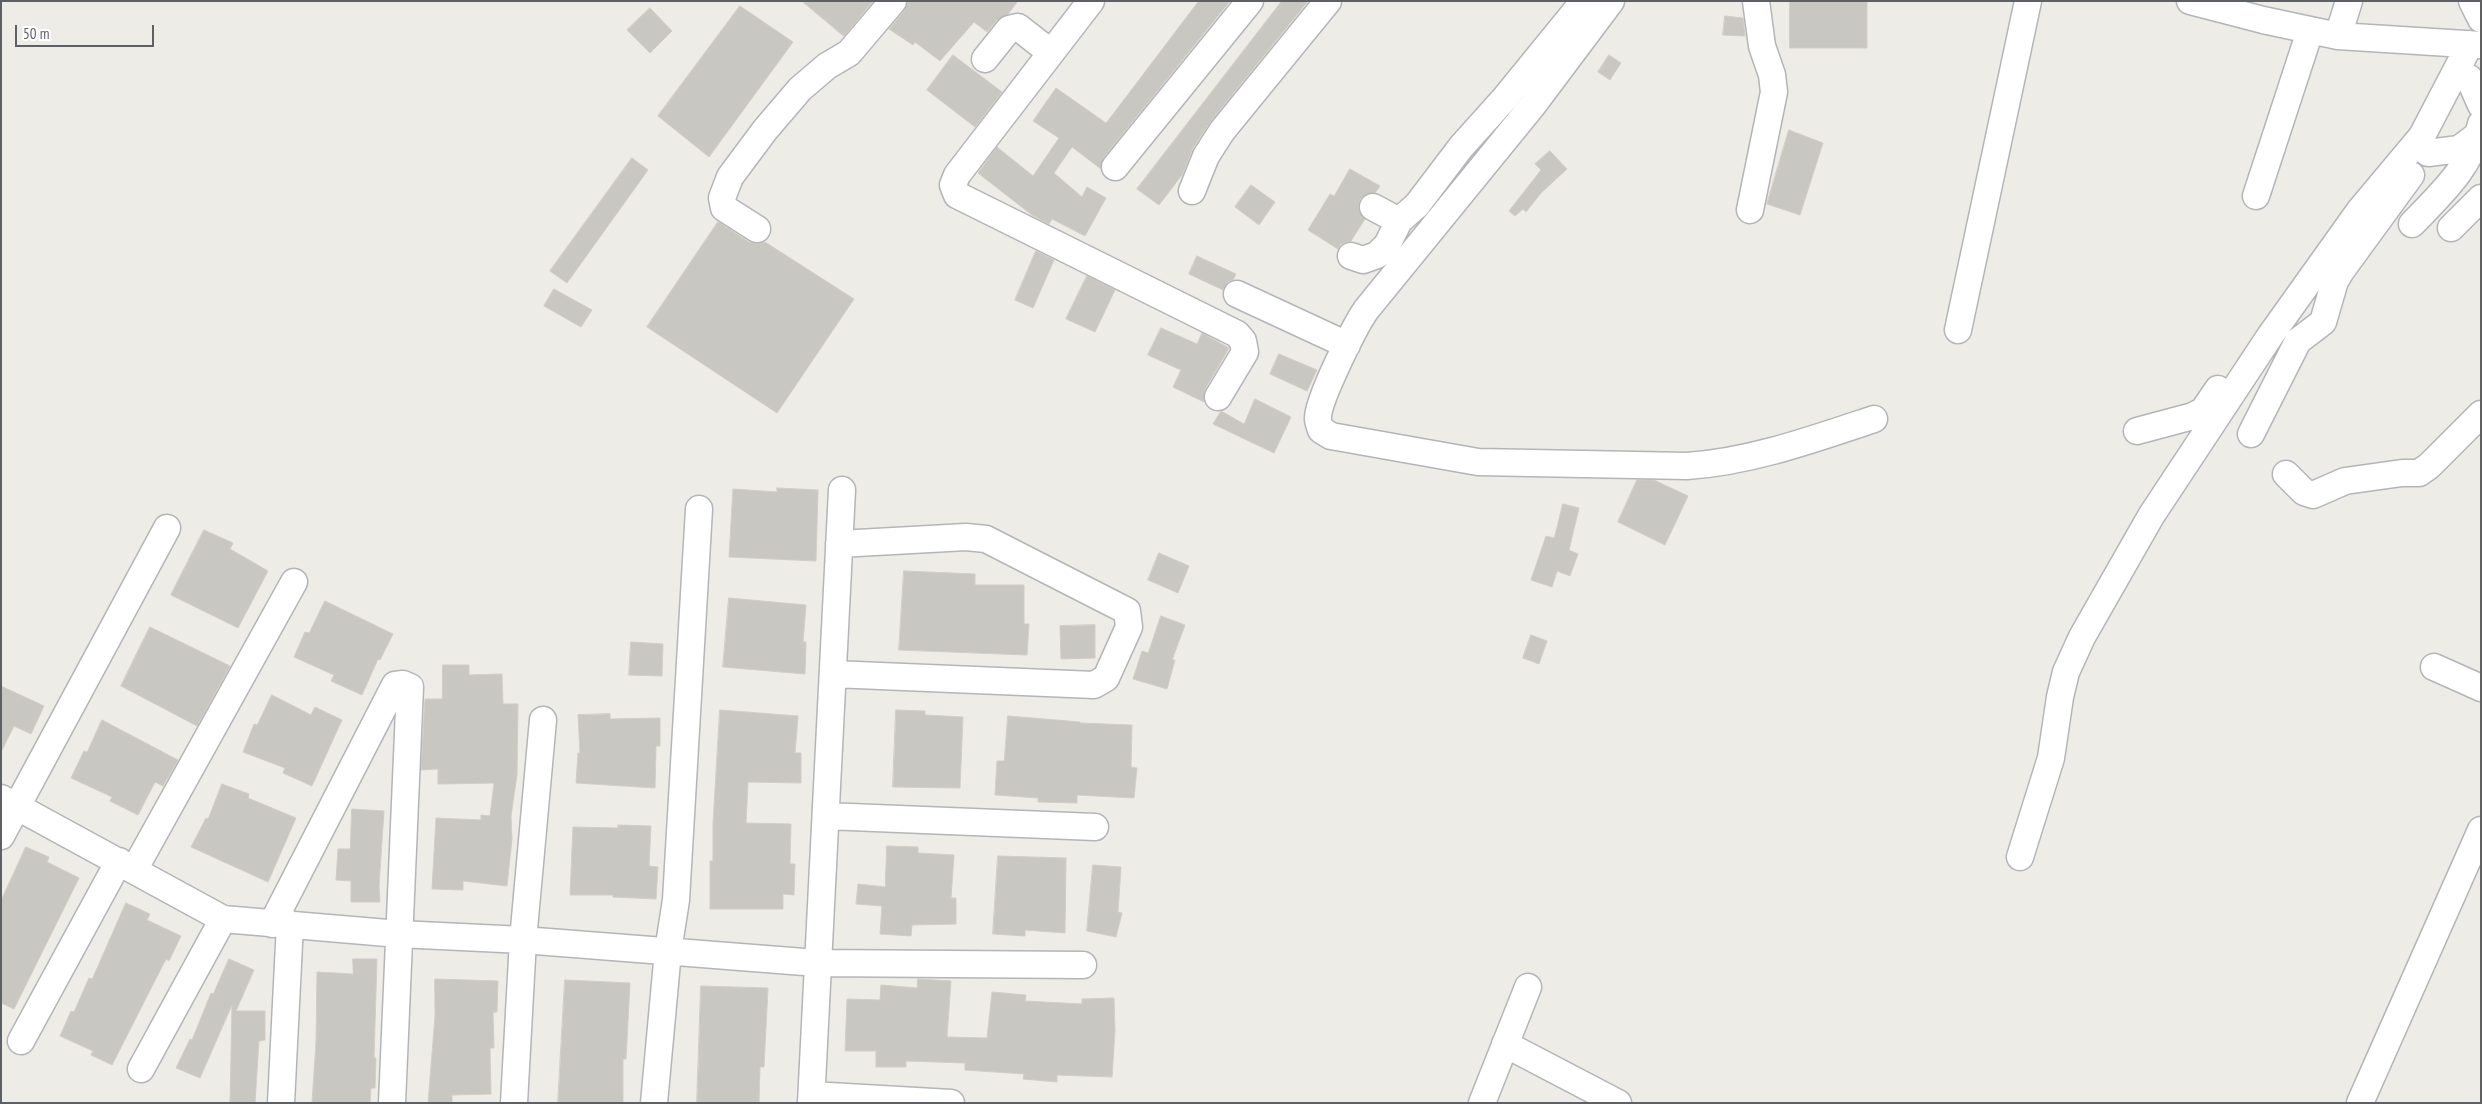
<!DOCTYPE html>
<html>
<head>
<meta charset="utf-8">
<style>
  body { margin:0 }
  #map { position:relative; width:2482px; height:1104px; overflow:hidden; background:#eeece6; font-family:"PT Sans Narrow",sans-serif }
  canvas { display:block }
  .frame { position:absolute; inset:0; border:2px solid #5d6064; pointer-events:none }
  .scale { position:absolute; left:15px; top:25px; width:139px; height:22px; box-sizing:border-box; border:2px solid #5d6064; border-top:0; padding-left:6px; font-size:15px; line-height:18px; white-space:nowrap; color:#5d6064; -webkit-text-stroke:4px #fff; paint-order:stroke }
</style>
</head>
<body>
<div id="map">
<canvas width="2482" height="1104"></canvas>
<div class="frame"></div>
<div class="scale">50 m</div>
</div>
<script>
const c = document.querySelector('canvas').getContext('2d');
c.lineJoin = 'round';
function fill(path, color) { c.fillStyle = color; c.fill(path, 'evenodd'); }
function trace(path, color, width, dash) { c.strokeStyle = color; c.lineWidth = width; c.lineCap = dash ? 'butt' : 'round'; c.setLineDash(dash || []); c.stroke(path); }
const building = new Path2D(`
  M802 1H873L844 36Z
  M908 1H1018L1008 14 997 20 987 32 974 22 940 61 915 42 913 45 889 29 904 11Z
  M1199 1H1230L1103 158 1101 169 1072 147 1054 173 1082 197 1087 187 1106 198 1085 236 1052 219 1049 224 1032 215 978 173 997 147 1033 176 1059 138 1033 121 1056 88 1106 123Z
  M1282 1H1308L1210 122 1193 148 1182 175 1159 205 1137 189Z
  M1790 1H1867V48H1790Z
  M740 6 793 42 709 157 658 116Z
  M650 8 672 31 650 53 627 30Z
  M1725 16 1743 18 1745 36 1723 35Z
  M953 55 1002 92 975 127 927 90Z
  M1609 55 1621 63 1610 80 1598 72Z
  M1789 130 1823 143 1800 215 1767 204Z
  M1550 151 1567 169 1541 193 1526 212 1523 209 1515 216 1509 211 1541 170 1535 164Z
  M632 158 648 170 567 283 550 271Z
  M1350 169 1380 186 1375 193 1366 194 1360 199 1358 208 1365 219 1351 241 1341 244 1338 249 1308 230 1330 194 1334 196Z
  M1251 185 1275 202 1259 225 1235 207Z
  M718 222 749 242 757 244 765 242 854 299 777 413 647 327Z
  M1036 251 1054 260 1033 308 1015 300Z
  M1197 256 1236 274 1233 280 1228 282 1223 290 1189 274Z
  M1087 276 1115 290 1095 332 1066 319Z
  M554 289 592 310 581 327 544 306Z
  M1161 328 1197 344 1202 333 1229 348 1205 389 1204 402 1173 387 1181 370 1148 355Z
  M1279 354 1317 370 1307 391 1270 374Z
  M1255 399 1291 417 1274 453 1213 424 1221 411 1244 424Z
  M1637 480H1654L1688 496 1665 545 1618 522Z
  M777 488 818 490 816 561 729 557 733 489 777 492Z
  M1563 504 1579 508 1569 550 1578 554 1570 576 1557 571 1552 587 1531 580 1546 536 1554 538Z
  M204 530 233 543 230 549 268 571 238 628 171 595Z
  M1159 553 1189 566 1178 593 1148 580Z
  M904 571 975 574V585H1024V624H1029L1027 655 899 650Z
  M729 598 806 605 803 642H806L805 674 723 667Z
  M325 601 393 634 380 660 378 659 362 695 331 681 334 675 294 657 305 632 309 633Z
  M1161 616 1185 625 1172 660H1175L1167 689 1133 679 1142 651 1148 653Z
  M1095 625V658L1061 659 1060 626Z
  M150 627 230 666 197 726 121 686Z
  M1531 635 1547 641 1539 664 1523 658Z
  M631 642 663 644 662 676 629 675Z
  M443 665H469V675L502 674 503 704H518L517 775 511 816 512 839 507 886 463 881V890L432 889 436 818 481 820V815L490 816 494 783 438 784V769L421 770 425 699H442Z
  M1 686 44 706 31 734 14 726 1 752Z
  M272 695 311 715 315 707 342 720 312 786 283 773 285 768 243 752 254 724 257 725Z
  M720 710 798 716 795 753H801V783L748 782 746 823 791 824 790 864H795L794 895 783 894V909H710V861H713V824Z
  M896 710 925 711V715L963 717 960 788 893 787Z
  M610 714V719L660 718V746H656L655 788 576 783 578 753H580L578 715Z
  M1008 716 1080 722V723L1132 725 1131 767 1137 768 1134 798 1077 795V803L1038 802V798L995 795 997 761H1004Z
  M102 720 178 760 163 786 155 782 138 815 110 801 112 797 71 778 84 751 87 752Z
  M222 784 249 794 248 798 296 818 268 882 191 847 206 818 208 819Z
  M352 809 384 811 379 886 380 902H351V881L336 880 338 849H350Z
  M618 825 651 826 649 866 658 867 656 899 613 897V895H570L573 827 618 828Z
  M887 846 918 847V853L954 855 951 898H956V924L912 925 911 936 880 934 882 906 856 904 858 884 885 887Z
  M26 847 49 857 47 862 79 878 14 1009 1 1003V901Z
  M998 856 1066 858 1065 933 1025 930V936L993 934Z
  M1093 865 1121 867 1118 912 1122 913 1116 937 1087 931Z
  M126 903 150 914 147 920 181 936 169 961 166 959 112 1065 91 1055 93 1051 60 1036 71 1011 74 1012 89 978 92 979Z
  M229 959 254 970 236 1011H265V1040L259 1041 255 1103H230L232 1005 200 1078 176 1068 190 1039 192 1040 211 993 213 994Z
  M353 959H377L374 1058H376L375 1088H371L370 1103H312L316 1042 317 972 353 974Z
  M435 979 498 981 497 1012H493L494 1048H490L491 1094 452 1095V1103H428L435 1016Z
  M918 979 951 981 947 1037 987 1038 992 992 1026 995 1025 1001 1082 1004V999L1114 998 1115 1031 1112 1077 1057 1075V1082L1023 1079 1024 1074 965 1070V1063L906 1061V1067H876V1051H845L847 999 880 1000 881 985 917 988Z
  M565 980 630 983 626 1059H623V1103H558Z
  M701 986 768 988 764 1067H760L759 1103H697Z`);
fill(building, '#c9c7c2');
trace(building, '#d2cdc5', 1);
const minor = new Path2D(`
  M1091 1 957 175 953 185 957 195 1237 334 1243 341 1245 352 1218 397
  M1611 1 1533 105 1366 310C1355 326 1317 401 1318 419 1318 422 1320 427 1321 430L1331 436 1478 462 1687 466C1750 462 1814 439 1874 419
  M2190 1 2263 20 2338 36 2481 45
  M2472 1 2481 19
  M2338 36 2349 1
  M985 59 1009 29 1018 27 1050 52
  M2469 78 2481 105
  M2428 153 2459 149 2479 134
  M1115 167 1250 1
  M1192 191 1206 156 1222 131 1328 1
  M2256 196 2310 31
  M1373 207 1399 221
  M1750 210 1774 92 1772 75 1762 46 1756 1
  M2412 224C2441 194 2472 166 2481 124
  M2451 228 2481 198
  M757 229 724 208 722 198 730 177 765 130 800 89 827 66 849 53 893 1
  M1351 256 1363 260 1377 255 1387 245 1399 221 1417 205 1461 147 1505 98 1584 1
  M1237 294 1347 345
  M1958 330 2028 1
  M2137 431 2193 416 2203 411 2218 389
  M2251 434 2298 341 2323 322 2335 281 2341 271 2411 175
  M2286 474 2304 492 2313 495 2345 481 2402 473H2419L2429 466 2481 414
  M2434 667 2481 688
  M833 674 1094 685 1106 678 1129 627 1127 611 986 539 966 537 839 544
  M1 798 223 919 399 934 523 940 817 963 1083 965
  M826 816 1095 827
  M1 836 167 528
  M2020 857 2051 758 2060 697 2066 672 2082 637 2151 516 2270 336 2360 210 2422 136 2470 44
  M134 870 294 582
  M272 924 395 685 403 684 410 687 392 1103
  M21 1041 119 861
  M1505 1044 1618 1103
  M141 1069 223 919
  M812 1095 951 1103
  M281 1103 290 924
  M514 1103 523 940 543 720
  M654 1103 668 951 676 900 699 509
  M811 1103 842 490
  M1482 1103 1528 987
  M2360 1103 2481 830`);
trace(minor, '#b3b5b9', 29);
trace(minor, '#fff', 26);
</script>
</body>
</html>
